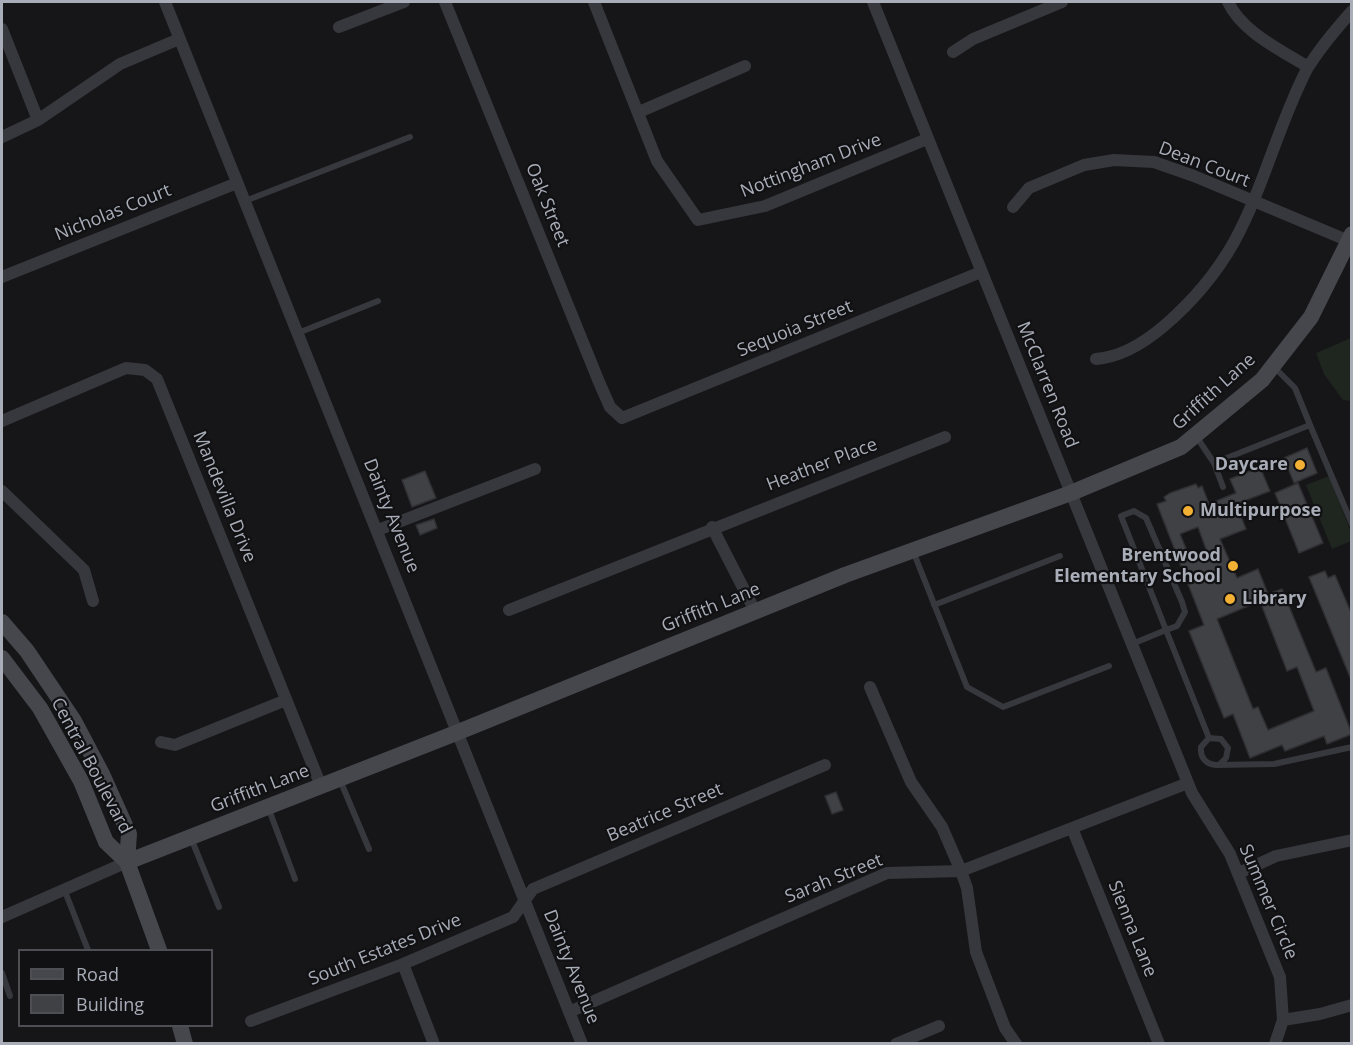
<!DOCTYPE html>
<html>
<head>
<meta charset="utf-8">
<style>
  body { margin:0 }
  #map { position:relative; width:1353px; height:1045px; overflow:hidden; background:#161618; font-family:"Open Sans",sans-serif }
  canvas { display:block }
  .frame { position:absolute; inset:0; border:3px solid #a8adb8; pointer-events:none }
  .legend { position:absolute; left:18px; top:949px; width:195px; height:78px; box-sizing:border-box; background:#111113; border:2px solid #4d4f55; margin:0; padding:8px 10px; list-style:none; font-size:18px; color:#a8adb8 }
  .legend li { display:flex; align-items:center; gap:12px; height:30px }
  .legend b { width:30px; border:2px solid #4d4f55 }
</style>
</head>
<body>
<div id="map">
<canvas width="1353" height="1045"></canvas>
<div class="frame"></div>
<ul class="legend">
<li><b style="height:8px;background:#45474d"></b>Road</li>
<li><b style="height:16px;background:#404145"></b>Building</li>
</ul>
</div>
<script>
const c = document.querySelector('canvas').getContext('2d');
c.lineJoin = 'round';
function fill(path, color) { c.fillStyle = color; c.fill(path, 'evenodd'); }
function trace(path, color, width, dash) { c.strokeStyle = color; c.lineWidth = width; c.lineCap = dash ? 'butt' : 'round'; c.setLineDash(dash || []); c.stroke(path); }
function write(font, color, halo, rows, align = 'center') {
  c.font = font + ' "Open Sans",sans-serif'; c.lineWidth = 4.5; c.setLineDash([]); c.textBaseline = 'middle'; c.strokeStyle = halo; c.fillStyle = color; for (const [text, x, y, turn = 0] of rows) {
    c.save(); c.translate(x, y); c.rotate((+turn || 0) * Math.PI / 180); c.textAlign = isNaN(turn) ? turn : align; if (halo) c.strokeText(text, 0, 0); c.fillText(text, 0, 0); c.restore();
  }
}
fill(new Path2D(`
  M1351 338V401L1343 400 1324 374 1316 353Z
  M1329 476 1351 532V541L1332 549 1306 485Z`), '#1e261f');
const building = new Path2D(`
  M1307 448 1317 473 1294 483 1284 458Z
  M1260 467 1270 491 1236 504 1246 529 1220 539 1237 578 1258 569 1268 594 1282 589 1316 672 1326 668 1352 734 1327 744 1324 736 1285 751 1282 745 1250 758 1233 714 1224 718 1189 631 1204 625 1157 504 1166 501 1164 497 1170 493 1196 484 1198 488 1202 486 1209 504 1236 493 1230 479ZM1198 527 1206 549 1189 556 1180 534ZM1260 601 1287 671 1297 667 1314 711 1268 730 1258 707 1253 709 1217 619Z
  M425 471 436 498 412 507 402 480Z
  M1298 483 1323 543 1299 553 1275 493Z
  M434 519 437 528 420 535 416 525Z
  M1325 571 1328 578 1335 575 1352 615V682L1309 577Z
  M836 792 843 810 832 814 825 796Z`);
fill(building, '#404145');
trace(building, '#303034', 1.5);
trace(new Path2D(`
  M245 201 410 137
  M298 333 378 301
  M1310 425 1352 524
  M1196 436 1214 463 1223 487
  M1214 463 1310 425 1295 388 1274 367
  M1134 511 1146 518 1182 602 1185 612 1177 626 1166 630 1121 516Z
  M913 551 967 687 1003 707 1109 666
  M934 605 1060 556
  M1132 644 1166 630 1209 738
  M1220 764 1226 758 1228 748 1221 739 1209 738 1201 747C1200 757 1205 764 1216 765L1274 764 1352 747
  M340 780 369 849
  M268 807 295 879
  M191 838 219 907
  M64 889 88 950
  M2 973 10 996`), '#37383d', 6);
trace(new Path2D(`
  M165 2 582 1044
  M445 2 599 382 610 407 622 418 981 272
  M594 2 657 161 698 220 765 206 927 139
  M873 2 1192 793 1230 854 1280 977 1283 1020 1275 1044
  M1228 2C1242 32 1281 50 1308 67
  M339 27 404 2
  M2 29 38 120
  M953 52 973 39 1062 2
  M639 112 745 66
  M2 137 38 120 120 64 179 39
  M1013 207 1029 188 1084 165 1114 160 1154 162 1194 176 1349 241
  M2 277 237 183
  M1096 359C1122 357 1144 343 1164 326 1192 302 1216 274 1234 242 1264 187 1278 125 1307 69 1319 49 1336 29 1352 11
  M2 421 126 368 145 370 157 379 321 786
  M2 491 84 570 93 601
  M712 527 755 611
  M378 530 535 469
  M509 610 945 437
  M870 687 911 782 942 827 961 871 967 888 976 952 1005 1028 1016 1044
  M161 742 175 745 286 700
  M1072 828 1159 1044
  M1239 873 1276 856 1352 840
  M2 917 127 862
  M403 964 434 1044
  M569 1012 887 873 961 871 1188 783
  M1283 1020 1320 1014 1352 1005
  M251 1021 403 964 513 917 533 889 825 765
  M896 1044 939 1026`), '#37383d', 12);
trace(new Path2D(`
  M2 622 27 651 74 721 102 774 129 834 127 862 159 950
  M2 658 40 708 81 781 106 842 127 862
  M127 862 456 733 845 575 1071 493 1181 447 1262 380 1311 317 1352 234
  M180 1026 185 1044`), '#45474d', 16);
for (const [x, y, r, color] of [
  [1300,465,6,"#f2b134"],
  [1188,511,6,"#f2b134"],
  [1233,566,6,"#f2b134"],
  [1230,599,6,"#f2b134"]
]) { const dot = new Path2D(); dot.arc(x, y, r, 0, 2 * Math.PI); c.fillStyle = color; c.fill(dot); trace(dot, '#111113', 2); }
write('18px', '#a8adb8', '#111113', [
  ["Dean Court",1204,165,21],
  ["Nottingham Drive",811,166,-21],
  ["Oak Street",547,205,68],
  ["Nicholas Court",113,213,-22],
  ["Sequoia Street",795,329,-22],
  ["McClarren Road",1047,385,68],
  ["Griffith Lane",1214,392,-42],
  ["Heather Place",822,465,-21],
  ["Mandevilla Drive",224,497,68],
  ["Dainty Avenue",391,516,68],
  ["Griffith Lane",711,608,-22],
  ["Central Boulevard",91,766,62],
  ["Griffith Lane",260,789,-21],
  ["Beatrice Street",665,813,-23],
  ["Sarah Street",834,879,-22],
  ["Summer Circle",1268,902,67],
  ["Sienna Lane",1132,929,68],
  ["South Estates Drive",385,950,-22],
  ["Dainty Avenue",571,967,68]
]);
write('bold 18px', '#a8adb8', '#111113', [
  ["Daycare",1288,465],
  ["Multipurpose",1200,511,"left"],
  ["Brentwood",1221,556],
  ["Elementary School",1221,577],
  ["Library",1242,599,"left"]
], 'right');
</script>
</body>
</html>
